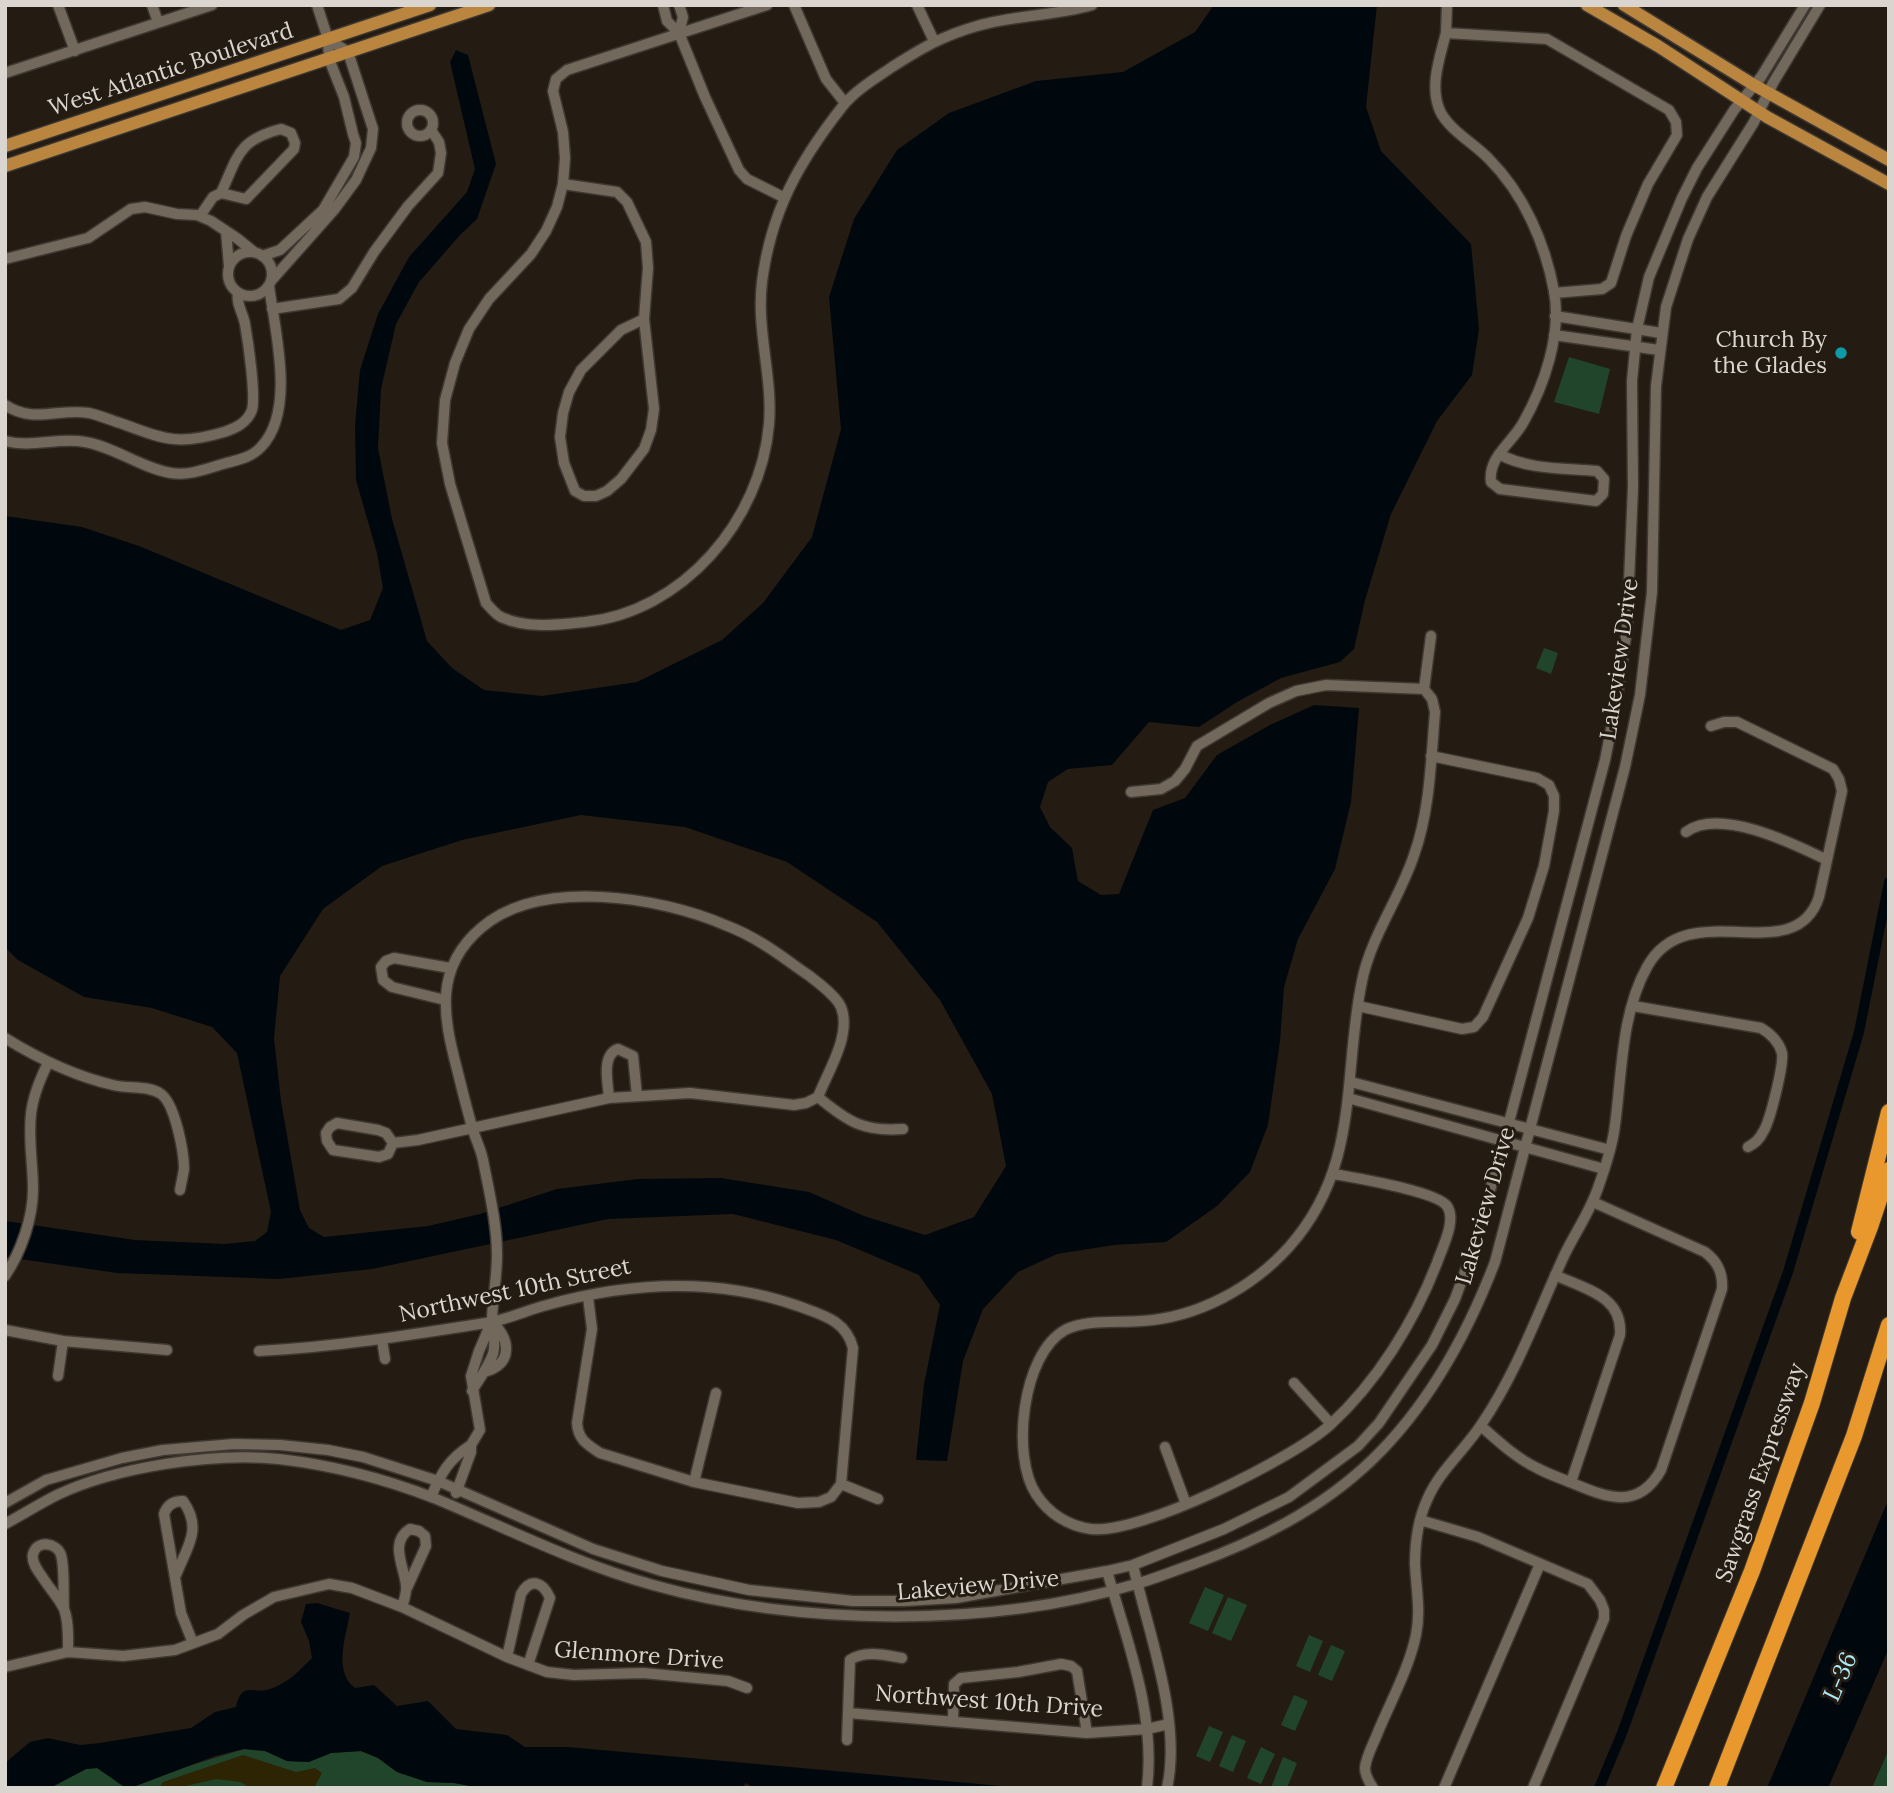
<!DOCTYPE html>
<html>
<head>
<meta charset="utf-8">
<style>
  body { margin:0 }
  #map { position:relative; width:1894px; height:1793px; overflow:hidden; background:#241c12; font-family:Lora,serif }
  canvas { display:block }
  .frame { position:absolute; inset:0; border:7px solid #dbd5cf; pointer-events:none }
</style>
</head>
<body>
<div id="map">
<canvas width="1894" height="1793"></canvas>
<div class="frame"></div>
</div>
<script>
const c = document.querySelector('canvas').getContext('2d');
c.lineJoin = 'round';
function fill(path, color) { c.fillStyle = color; c.fill(path, 'evenodd'); }
function trace(path, color, width, dash) { c.strokeStyle = color; c.lineWidth = width; c.lineCap = dash ? 'butt' : 'round'; c.setLineDash(dash || []); c.stroke(path); }
function write(font, color, halo, rows, align = 'center') {
  c.font = font + ' Lora,serif'; c.lineWidth = 6; c.setLineDash([]); c.textBaseline = 'middle'; c.strokeStyle = halo; c.fillStyle = color; for (const [text, x, y, turn = 0] of rows) {
    c.save(); c.translate(x, y); c.rotate((+turn || 0) * Math.PI / 180); c.textAlign = isNaN(turn) ? turn : align; if (halo) c.strokeText(text, 0, 0); c.fillText(text, 0, 0); c.restore();
  }
}
fill(new Path2D(`
  M1569 357 1610 369 1599 414 1554 402Z
  M1544 648 1558 653 1551 674 1536 668Z
  M1205 1587 1224 1595 1208 1631 1189 1623Z
  M1228 1597 1247 1605 1231 1641 1212 1633Z
  M1309 1635 1323 1641 1310 1672 1296 1666Z
  M1331 1645 1345 1651 1332 1681 1318 1675Z
  M1294 1695 1308 1701 1295 1731 1281 1725Z
  M1209 1726 1223 1732 1210 1762 1196 1756Z
  M1232 1735 1246 1741 1233 1772 1219 1766Z
  M1261 1747 1275 1754 1261 1784 1247 1778Z
  M244 1749 265 1751 287 1761 308 1762 331 1753 361 1751 378 1758 397 1772 427 1782 454 1783 481 1788H50L86 1769 98 1768 123 1786Z
  M1889 1749V1788H1872Z
  M1283 1757 1297 1763 1287 1788H1271Z`), '#21452b');
fill(new Path2D(`
  M243 1755 296 1772 315 1768 322 1773 314 1788H251L240 1782 216 1779 177 1788H159L163 1782Z`), '#2c2403');
fill(new Path2D(`
  M1214 5H1377L1366 107 1381 151 1471 244 1479 329 1472 375 1437 421 1391 514 1365 600 1354 649 1340 662 1281 678 1237 702 1199 727 1149 722 1112 765 1068 769 1048 782 1040 807 1050 827 1072 848 1078 881 1101 895 1119 894 1153 810 1185 798 1217 755 1270 725 1314 705 1359 708 1351 802 1335 869 1298 939 1284 987 1280 1041 1268 1125 1250 1172 1217 1206 1166 1242 1114 1245 1057 1254 1018 1272 983 1309 963 1361 947 1461 916 1460 924 1384 940 1305 919 1275 836 1240 733 1214 608 1219 372 1269 279 1279 117 1273 5 1257V1221L135 1240 224 1244 255 1241 267 1232 271 1212 237 1053 212 1027 152 1008 84 997 18 960 5 947V516L82 527 139 546 341 630 370 620 383 588 377 553 356 480 355 425 360 370 378 314 409 257 467 192 475 169 450 62 456 50 468 55 496 164 477 219 461 234 419 282 396 324 381 389 378 448 392 519 427 641 452 668 484 690 542 696 637 682 722 640 763 603 812 537 841 429 829 297 854 219 897 150 949 113 1036 81 1123 72 1195 32ZM581 815 685 827 787 862 877 922 940 1000 992 1094 1006 1166 974 1217 925 1235 864 1216 809 1192 721 1178 638 1179 557 1189 480 1214 428 1226 324 1237 309 1228 300 1210 281 1101 274 1038 280 976 323 909 382 866 462 840Z
  M1889 1498V1648L1828 1788H1767Z
  M317 1603 350 1613C346 1636 333 1672 355 1688L374 1685 397 1706 428 1701 456 1729 507 1735 525 1747H568L1024 1788H754L746 1783 741 1788H481L454 1783 427 1782 397 1772 378 1758 361 1751 331 1753 309 1762 287 1761 265 1751 244 1749 215 1756 136 1786H123L97 1768 86 1769 50 1788H5V1763L30 1742 48 1738 80 1745 100 1743 191 1728 215 1712 236 1707C242 1680 253 1695 270 1689 288 1683 299 1671 312 1658L309 1641 301 1622 306 1604Z`), '#00080d');
trace(new Path2D(`
  M1599 1788 1622 1733 1788 1272 1859 1032 1889 882`), '#00080d', 10);
const minor = new Path2D(`
  M58 5 75 51
  M152 5 158 22
  M663 5 667 21 679 33 705 97 739 170 747 179 783 197
  M679 5 683 17 679 33
  M767 5 567 70 556 79 553 91 563 132 565 158 563 184 557 207 546 231 531 254 489 299 469 329 455 363 445 400 442 443 450 484 486 603C491 608 495 614 501 617 527 629 558 625 585 622 683 612 761 520 769 424 773 377 756 330 762 282 771 211 799 162 842 107 854 91 876 78 892 67 922 48 942 36 977 26 1014 15 1055 16 1092 5
  M794 5 826 79 845 103
  M917 5 934 41
  M1446 33 1447 5
  M5 73 212 5
  M407 123a13 13 0 1 1 26 0a13 13 0 1 1-26 0Z
  M563 184 617 192 627 202 646 242 648 268 644 319 654 409 651 430 644 449 621 479 607 491 596 496H584L575 491 564 463 560 437 563 413 569 392 581 370 621 330 644 319
  M200 216 213 197 221 193 246 199 294 149 295 143 291 133 281 129C238 140 238 156 221 193
  M226 231 229 266
  M228 274a22 22 0 1 1 44 0a22 22 0 1 1-44 0Z
  M262 256 280 250 323 210 354 157 356 143 353 134 344 97 329 59 328 39 317 5
  M5 259 88 238 131 209 145 207 177 214 197 215 211 221 238 239 254 252
  M271 281 334 210 356 180 371 148 373 129 348 52 328 39
  M272 309 339 299 352 288 374 252 408 206 438 173 441 153 439 142 431 130
  M1555 316 1661 333
  M1554 335 1659 350
  M5 405C34 424 58 408 89 413 99 415 110 420 120 423 164 439 177 446 224 432 236 428 247 423 252 410 256 395 248 341 245 324 243 313 236 304 238 293
  M5 441C32 448 59 437 85 442 115 447 141 468 171 473 189 476 206 469 223 464 237 460 251 458 261 447 296 411 275 331 269 286
  M1499 454C1528 470 1564 468 1597 471L1604 479 1603 494 1596 501 1500 489 1491 482C1488 457 1511 444 1523 423 1544 386 1562 335 1554 291 1545 243 1524 194 1489 159 1475 144 1449 130 1440 111 1429 86 1440 57 1446 33L1547 39 1669 110 1676 122 1677 135 1648 184 1626 236 1611 283 1602 289 1554 293
  M1131 792 1161 789 1175 781 1185 769 1197 746 1269 703 1296 691 1326 685 1424 689
  M1686 832C1720 807 1794 844 1827 860
  M445 1000 392 987 383 980 381 967 386 961 394 958 450 968
  M1358 1006 1462 1029 1474 1027 1483 1017 1528 918 1544 866 1554 811V796L1549 785 1537 778 1431 756
  M1633 1006 1761 1028C1771 1034 1779 1042 1782 1053 1784 1064 1770 1122 1763 1132 1759 1140 1755 1143 1748 1147
  M5 1038C39 1059 74 1076 113 1085 128 1089 148 1085 161 1094 175 1104 184 1152 184 1169 183 1176 181 1184 180 1190
  M1351 1082 1610 1150
  M609 1098C608 1083 601 1055 618 1049L633 1056 637 1096
  M1348 1098 1604 1169
  M393 1143 386 1133 378 1130 337 1123 330 1127 326 1133 327 1141 333 1150 379 1157 388 1154 393 1143 418 1140 609 1098 690 1093 794 1105 806 1103 818 1097C848 1122 864 1132 903 1129
  M1334 1174C1355 1178 1436 1191 1447 1206 1457 1220 1442 1248 1437 1263 1414 1322 1377 1382 1330 1425 1292 1459 1140 1535 1091 1529 1068 1526 1048 1513 1036 1494 1011 1456 1022 1354 1065 1330 1086 1319 1118 1323 1141 1321 1197 1318 1252 1288 1289 1247 1361 1166 1342 1077 1362 981 1371 936 1400 898 1414 855 1430 811 1431 759 1435 712L1432 699 1424 689 1431 636
  M1555 1275C1585 1289 1623 1296 1620 1335L1571 1482
  M5 1276C21 1252 33 1218 33 1189 33 1164 28 1139 31 1114 33 1095 40 1079 48 1063
  M588 1297 592 1329 577 1423C578 1439 586 1444 600 1453L694 1482 798 1503 819 1502 831 1497 841 1484
  M5 1330 63 1341 167 1350
  M382 1340 385 1359
  M259 1351C336 1347 410 1335 486 1323 507 1320 527 1310 547 1305 630 1282 715 1277 798 1306 822 1315 846 1320 853 1348L841 1484
  M484 1372C513 1364 511 1340 492 1322
  M58 1376 63 1341
  M1294 1383 1331 1424
  M472 1391C479 1379 488 1368 493 1354 497 1341 491 1331 492 1318 493 1297 497 1276 497 1255 497 1224 489 1191 483 1160 481 1150 476 1140 473 1130 467 1110 462 1089 457 1069 443 1016 434 968 481 928 540 877 660 897 725 925 752 935 775 951 798 968 809 975 836 995 841 1007 852 1035 828 1071 818 1097
  M1481 1426C1498 1441 1516 1458 1537 1468 1548 1474 1560 1478 1572 1483 1606 1497 1638 1511 1661 1470L1722 1289C1723 1273 1718 1262 1705 1252L1593 1202
  M1165 1447 1186 1504
  M694 1482 716 1393
  M841 1484 878 1499
  M456 1493 471 1452V1445L480 1430 471 1376 479 1351 491 1323
  M431 1497C441 1473 449 1459 471 1445
  M5 1503 46 1480 122 1458 163 1450 234 1444 280 1445 328 1450 363 1457 438 1481 593 1549 662 1571 749 1590 853 1601H904L956 1598 1107 1571 1133 1565 1224 1529 1289 1497 1358 1446 1379 1423 1432 1345 1455 1299 1474 1247 1504 1141 1605 760 1616 704 1627 629 1633 487 1632 381 1637 329 1649 277 1682 198 1697 168 1734 110 1761 77 1805 5
  M1420 1520 1478 1537 1588 1584 1600 1600 1604 1610V1619L1533 1788
  M5 1524C22 1515 39 1504 57 1495 116 1467 214 1452 279 1459 331 1465 385 1479 434 1498 506 1528 577 1564 653 1585 798 1626 990 1628 1136 1584 1154 1579 1173 1571 1191 1565 1257 1541 1320 1510 1372 1460 1429 1405 1467 1335 1495 1262L1625 767 1640 695 1652 592 1656 386 1666 307 1688 239 1707 197 1754 122 1773 83 1820 5
  M1133 1565C1148 1632 1182 1719 1167 1788
  M1107 1571C1127 1641 1156 1714 1147 1788
  M176 1575C187 1547 203 1529 183 1501 173 1501 167 1505 164 1514L181 1613 193 1643
  M402 1607C404 1600 407 1593 406 1585 404 1566 389 1542 410 1529L419 1531 425 1536 426 1546 407 1588
  M64 1609C63 1594 65 1569 61 1555 57 1543 37 1539 33 1554 31 1562 38 1571 43 1578 49 1588 59 1598 64 1609 69 1622 68 1639 68 1652
  M507 1657 521 1594C531 1577 543 1582 550 1598L528 1665
  M5 1667 68 1652 123 1656 175 1650 218 1634 243 1615 274 1597 329 1584 352 1588 402 1607 507 1657 547 1672 574 1675 643 1673 728 1681 747 1688
  M848 1713 1087 1733 1147 1729 1169 1724
  M953 1720 954 1684 961 1678 1018 1672 1061 1664 1071 1666 1077 1671 1087 1733
  M847 1740 850 1660C865 1650 885 1655 902 1658
  M1373 1788C1369 1782 1365 1775 1365 1768 1366 1756 1374 1743 1378 1732 1391 1701 1409 1668 1416 1635 1421 1611 1416 1588 1415 1564 1415 1542 1418 1520 1427 1500 1439 1471 1464 1451 1481 1425 1516 1374 1537 1315 1563 1258 1574 1234 1591 1211 1599 1185 1605 1168 1611 1150 1614 1132 1622 1080 1620 1015 1647 967 1688 892 1794 972 1819 897L1842 791 1839 779 1833 769 1737 722H1724L1711 726
  M1444 1788 1540 1564`);
const major = new Path2D(`
  M1587 5 1658 46 1767 117 1889 184
  M1624 5 1754 85 1889 160
  M5 146 430 5
  M5 166 489 5`);
const highway = new Path2D(`
  M1859 1232 1889 1112
  M1664 1788 1752 1571 1812 1403 1843 1298 1870 1227 1889 1170
  M1717 1788 1854 1436 1889 1325`);
trace(minor, '#3e3832', 13);
trace(major, '#3e3832', 15);
trace(highway, '#3e3832', 18);
trace(minor, '#72685c', 10);
trace(major, '#b9853f', 12);
trace(highway, '#e8982c', 16);
for (const [x, y, r, color] of [
  [1841,353,7,"#0f9aa8"]
]) { const dot = new Path2D(); dot.arc(x, y, r, 0, 2 * Math.PI); c.fillStyle = color; c.fill(dot); trace(dot, '#241c12', 2.5); }
write('23px', '#dbd5cf', '#241c12', [
  ["West Atlantic Boulevard",171,70,-18],
  ["Lakeview Drive",1620,659,-82],
  ["Lakeview Drive",1486,1206,-74],
  ["Northwest 10th Street",515,1291,-12],
  ["Sawgrass Expressway",1761,1473,-71],
  ["Lakeview Drive",978,1586,-5],
  ["Glenmore Drive",639,1656,4],
  ["Northwest 10th Drive",989,1702,4]
]);
write('23px', '#dbd5cf', '#241c12', [
  ["Church By",1827,340],
  ["the Glades",1827,366]
], 'right');
write('italic 24px', '#adebfa', '#241c12', [
  ["L-36",1841,1677,-67]
]);
</script>
</body>
</html>
